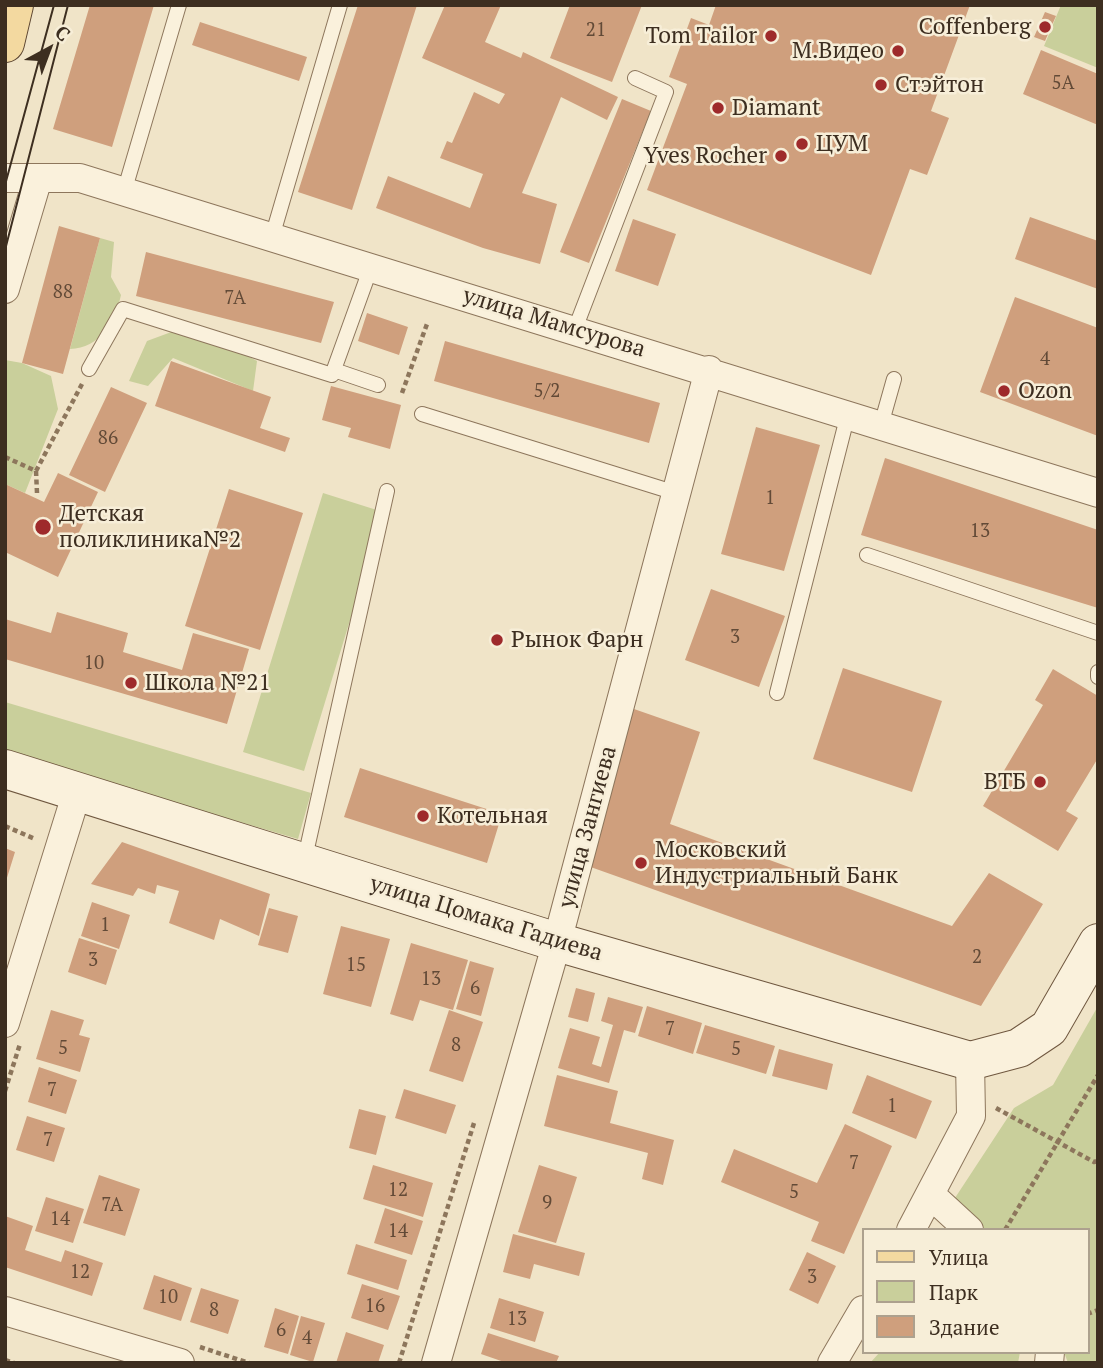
<!DOCTYPE html>
<html>
<head>
<meta charset="utf-8">
<style>
  body { margin:0 }
  #map { position:relative; width:1103px; height:1368px; overflow:hidden; background:#f0e4c8; font-family:"PT Serif",serif }
  canvas { display:block }
  .frame { position:absolute; inset:0; border:7px solid #3d2e20; pointer-events:none }
  .legend { position:absolute; left:862px; top:1228px; width:228px; height:126px; box-sizing:border-box; background:#f7eed8; border:2px solid #ada18e; margin:0; padding:9px 12px; list-style:none; font-size:21px; color:#3d2e20 }
  .legend li { display:flex; align-items:center; gap:14px; height:35px }
  .legend b { width:35px; border:2px solid #ada18e }
  .north { position:absolute; left:14px; top:14px; width:70px; height:70px; -webkit-text-stroke:5px #f7eed8; paint-order:stroke; rotate:41deg; font-size:19px; font-weight:700; line-height:28px; text-align:center; color:#3d2e20 }
  .north::after { content:''; display:block; margin:auto; width:24px; height:32px; background:#3d2e20; clip-path:polygon(50% 0,100% 100%,50% 72%,0 100%) }
</style>
</head>
<body>
<div id="map">
<canvas width="1103" height="1368"></canvas>
<div class="frame"></div>
<ul class="legend">
<li><b style="height:9px;background:#f3d9a0"></b>Улица</li>
<li><b style="height:19px;background:#c9cf9b"></b>Парк</li>
<li><b style="height:19px;background:#cf9f7d"></b>Здание</li>
</ul>
<div class="north">С</div>
</div>
<script>
const c = document.querySelector('canvas').getContext('2d');
c.lineJoin = 'round';
function fill(path, color) { c.fillStyle = color; c.fill(path, 'evenodd'); }
function trace(path, color, width, dash) { c.strokeStyle = color; c.lineWidth = width; c.lineCap = dash ? 'butt' : 'round'; c.setLineDash(dash || []); c.stroke(path); }
function write(font, color, halo, rows, align = 'center') {
  c.font = font + ' "PT Serif",serif'; c.lineWidth = 5; c.setLineDash([]); c.textBaseline = 'middle'; c.strokeStyle = halo; c.fillStyle = color; for (const [text, x, y, turn = 0] of rows) {
    c.save(); c.translate(x, y); c.rotate((+turn || 0) * Math.PI / 180); c.textAlign = isNaN(turn) ? turn : align; if (halo) c.strokeText(text, 0, 0); c.fillText(text, 0, 0); c.restore();
  }
}
fill(new Path2D(`
  M1061 5H1098V68L1044 46Z
  M100 238 114 242 111 277 121 295C115 322 100 348 70 349Z
  M174 331 242 353 257 361 253 391 173 358 148 386 129 381 147 341Z
  M5 360 22 363 51 376 58 409 25 493 5 484Z
  M323 493 383 512 304 771 243 752Z
  M5 702 311 793 298 839 5 753Z
  M1098 1006V1363H1068L1064 1352H1087V1230H985L953 1201 1014 1108 1053 1085Z
  M880 1352H1020L1018 1363H870Z`), '#c9cf9b');
fill(new Path2D(`
  M90 5H154L112 147 53 129Z
  M358 5H417L352 210 298 192Z
  M445 5H501L485 42 521 58 523 52 618 97 607 120 561 97 522 193 557 204 540 264 483 248 376 208 388 176 470 208 483 174 440 158 447 141 452 143 474 92 499 104 505 94 422 58Z
  M570 5H642L612 82 550 58Z
  M716 5H970L931 111 949 118 927 175 910 169 871 275 647 190 687 84 669 77 691 18 709 25Z
  M1045 12 1056 16 1045 41 1034 37Z
  M200 22 307 57 299 81 192 45Z
  M1041 50 1098 74V125L1023 94Z
  M622 99 651 111 589 263 560 252Z
  M1030 217 1098 241V289L1015 259Z
  M633 219 676 234 658 286 615 271Z
  M59 226 100 238 63 374 22 363Z
  M146 252 334 302 321 343 136 296Z
  M1015 297 1098 328V436L980 392Z
  M367 313 408 327 399 355 358 341Z
  M445 341 660 403 649 443 434 381Z
  M171 361 271 397 260 428 290 438 285 452 155 406Z
  M331 386 401 405 390 449 348 437 351 428 322 420Z
  M111 387 147 403 105 492 69 475Z
  M756 427 820 445 784 571 721 554Z
  M885 458 1098 530V608L861 535Z
  M58 473 98 492 58 577 5 552V484L44 502Z
  M229 489 303 513 260 650 185 626Z
  M711 589 785 616 759 687 685 660Z
  M57 612 128 633 123 652 182 670 193 633 249 649 227 724 5 659V619L51 633Z
  M843 668 942 701 912 792 813 759Z
  M1053 669 1098 696V758L1066 811 1078 818 1058 851 983 806 1043 705 1035 700Z
  M634 709 700 732 670 824 952 926 989 873 1043 904 981 1006 585 865Z
  M360 768 502 814 487 863 344 817Z
  M122 842 270 894 259 936 220 919 214 940 169 923 179 891 157 885 155 894 138 888 133 896 91 884Z
  M5 848 15 852 6 881 5 880Z
  M92 902 130 915 119 949 81 936Z
  M269 908 298 916 288 953 258 945Z
  M341 926 390 939 371 1007 323 994Z
  M79 938 117 950 106 985 68 972Z
  M411 943 468 960 453 1010 420 1000 413 1021 390 1014Z
  M470 961 494 968 481 1016 456 1009Z
  M576 988 595 993 588 1022 568 1017Z
  M608 997 643 1007 635 1033 624 1030 609 1083 558 1068 570 1028 600 1037 592 1064 601 1067 613 1025 601 1021Z
  M647 1006 702 1023 693 1054 638 1036Z
  M51 1010 84 1020 79 1035 90 1038 80 1072 36 1059Z
  M449 1010 483 1022 463 1082 429 1071Z
  M705 1025 775 1046 766 1074 696 1053Z
  M779 1049 833 1064 827 1090 772 1076Z
  M39 1067 77 1080 66 1114 28 1102Z
  M557 1075 618 1091 610 1123 674 1140 663 1185 642 1179 648 1153 544 1126Z
  M867 1075 932 1101 916 1139 852 1113Z
  M404 1089 456 1105 446 1134 395 1118Z
  M359 1109 386 1116 376 1155 349 1148Z
  M27 1116 65 1128 54 1162 16 1150Z
  M845 1124 892 1146 844 1254 811 1241 819 1222 721 1182 734 1149 817 1183Z
  M373 1165 433 1183 423 1217 363 1199Z
  M539 1165 577 1177 556 1243 518 1232Z
  M99 1175 140 1189 125 1236 83 1223Z
  M46 1197 84 1209 73 1243 35 1231Z
  M385 1208 423 1221 412 1255 374 1243Z
  M5 1216 33 1226 25 1250 61 1262 65 1250 103 1263 92 1296 5 1267Z
  M513 1234 585 1253 579 1276 534 1264 530 1279 503 1272Z
  M356 1244 407 1260 398 1290 347 1274Z
  M807 1252 836 1266 818 1304 789 1290Z
  M154 1275 192 1288 181 1321 143 1309Z
  M362 1284 400 1296 388 1330 351 1318Z
  M201 1288 239 1300 228 1334 190 1322Z
  M499 1298 544 1312 535 1342 490 1328Z
  M275 1308 299 1316 288 1354 264 1347Z
  M301 1316 325 1323 313 1362 290 1355Z
  M346 1332 384 1345 378 1363H336Z
  M488 1333 559 1356 556 1363H507L481 1354Z`), '#cf9f7d');
const lane = new Path2D(`
  M124 192 179 5
  M272 237 340 5
  M575 329 666 92 635 78
  M89 369 123 309 332 375 371 267
  M334 370 378 385
  M422 414 676 493
  M881 425 894 379
  M867 555 1098 633
  M1098 672V677
  M777 693 848 414
  M304 862 387 491`);
const street = new Path2D(`
  M5 178H80L1098 493
  M5 289 38 178
  M5 1023 77 792
  M931 1195 969 1230
  M911 1230 971 1116 970 1061
  M5 1311 180 1363
  M436 1363 557 942 709 370
  M832 1363 863 1310
  M1049 1363 1050 1352`);
const secondary = new Path2D(`
  M5 769 557 942 970 1061 1019 1048 1049 1028 1098 943`);
const primary = new Path2D(`
  M5 43 14 5`);
trace(lane, '#8d765c', 16);
trace(street, '#8d765c', 30);
trace(secondary, '#6f573f', 40);
trace(primary, '#5b4430', 40);
trace(new Path2D(`
  M402 393 427 324
  M5 457 36 471 82 384
  M36 471 37 493
  M5 826 35 839
  M5 1091 20 1044
  M996 1108 1094 1162 1098 1161
  M1005 1230 1098 1075
  M1087 1314 1098 1310
  M200 1347 249 1363
  M5 1360 14 1363
  M399 1363 474 1123`), '#8d765c', 4.5, [5, 3.5]);
trace(lane, '#faf1dc', 14);
trace(street, '#faf1dc', 28);
trace(secondary, '#faf1dc', 38);
trace(primary, '#f3d9a0', 38);
trace(new Path2D(`
  M5 185 54 5
  M5 250 68 5`), '#3d2e20', 2);
for (const [x, y, r, color] of [
  [1045,27,7,"#9e2a2b"],
  [771,36,7,"#9e2a2b"],
  [898,51,7,"#9e2a2b"],
  [881,85,7,"#9e2a2b"],
  [718,108,7,"#9e2a2b"],
  [802,144,7,"#9e2a2b"],
  [781,156,7,"#9e2a2b"],
  [1004,391,7,"#9e2a2b"],
  [43,527,9,"#9e2a2b"],
  [497,640,7,"#9e2a2b"],
  [131,683,7,"#9e2a2b"],
  [1040,782,7,"#9e2a2b"],
  [423,816,7,"#9e2a2b"],
  [641,863,7,"#9e2a2b"]
]) { const dot = new Path2D(); dot.arc(x, y, r, 0, 2 * Math.PI); c.fillStyle = color; c.fill(dot); trace(dot, '#f7eed8', 2.5); }
write('19px', '#624a37', null, [
  ["21",596,31],
  ["5А",1063,84],
  ["88",63,293],
  ["7А",235,299],
  ["4",1045,360],
  ["5/2",547,392],
  ["86",108,439],
  ["1",770,499],
  ["13",980,532],
  ["3",735,638],
  ["10",94,664],
  ["1",105,926],
  ["2",977,958],
  ["3",93,961],
  ["15",356,966],
  ["13",431,980],
  ["6",475,989],
  ["7",670,1030],
  ["8",456,1046],
  ["5",63,1049],
  ["5",736,1050],
  ["7",52,1091],
  ["1",892,1107],
  ["7",48,1141],
  ["7",854,1164],
  ["12",398,1191],
  ["5",794,1193],
  ["9",547,1204],
  ["7А",112,1206],
  ["14",60,1220],
  ["14",398,1232],
  ["12",80,1273],
  ["3",812,1278],
  ["10",168,1298],
  ["16",375,1307],
  ["8",214,1311],
  ["13",517,1320],
  ["6",281,1331],
  ["4",307,1339]
]);
write('23px', '#3d2e20', '#f7eed8', [
  ["Coffenberg",1031,27,"right"],
  ["Tom Tailor",757,36,"right"],
  ["М.Видео",884,51,"right"],
  ["Стэйтон",895,85],
  ["Diamant",732,108],
  ["ЦУМ",816,144],
  ["Yves Rocher",767,156,"right"],
  ["Ozon",1018,391],
  ["Детская",59,514],
  ["поликлиника№2",59,540],
  ["Рынок Фарн",511,640],
  ["Школа №21",145,683],
  ["ВТБ",1026,782,"right"],
  ["Котельная",437,816],
  ["Московский",655,850],
  ["Индустриальный Банк",655,876]
], 'left');
write('23px', '#3d2e20', '#f7eed8', [
  ["улица Мамсурова",554,323,17],
  ["улица Зангиева",588,827,-75],
  ["улица Цомака Гадиева",486,919,17]
]);
</script>
</body>
</html>
